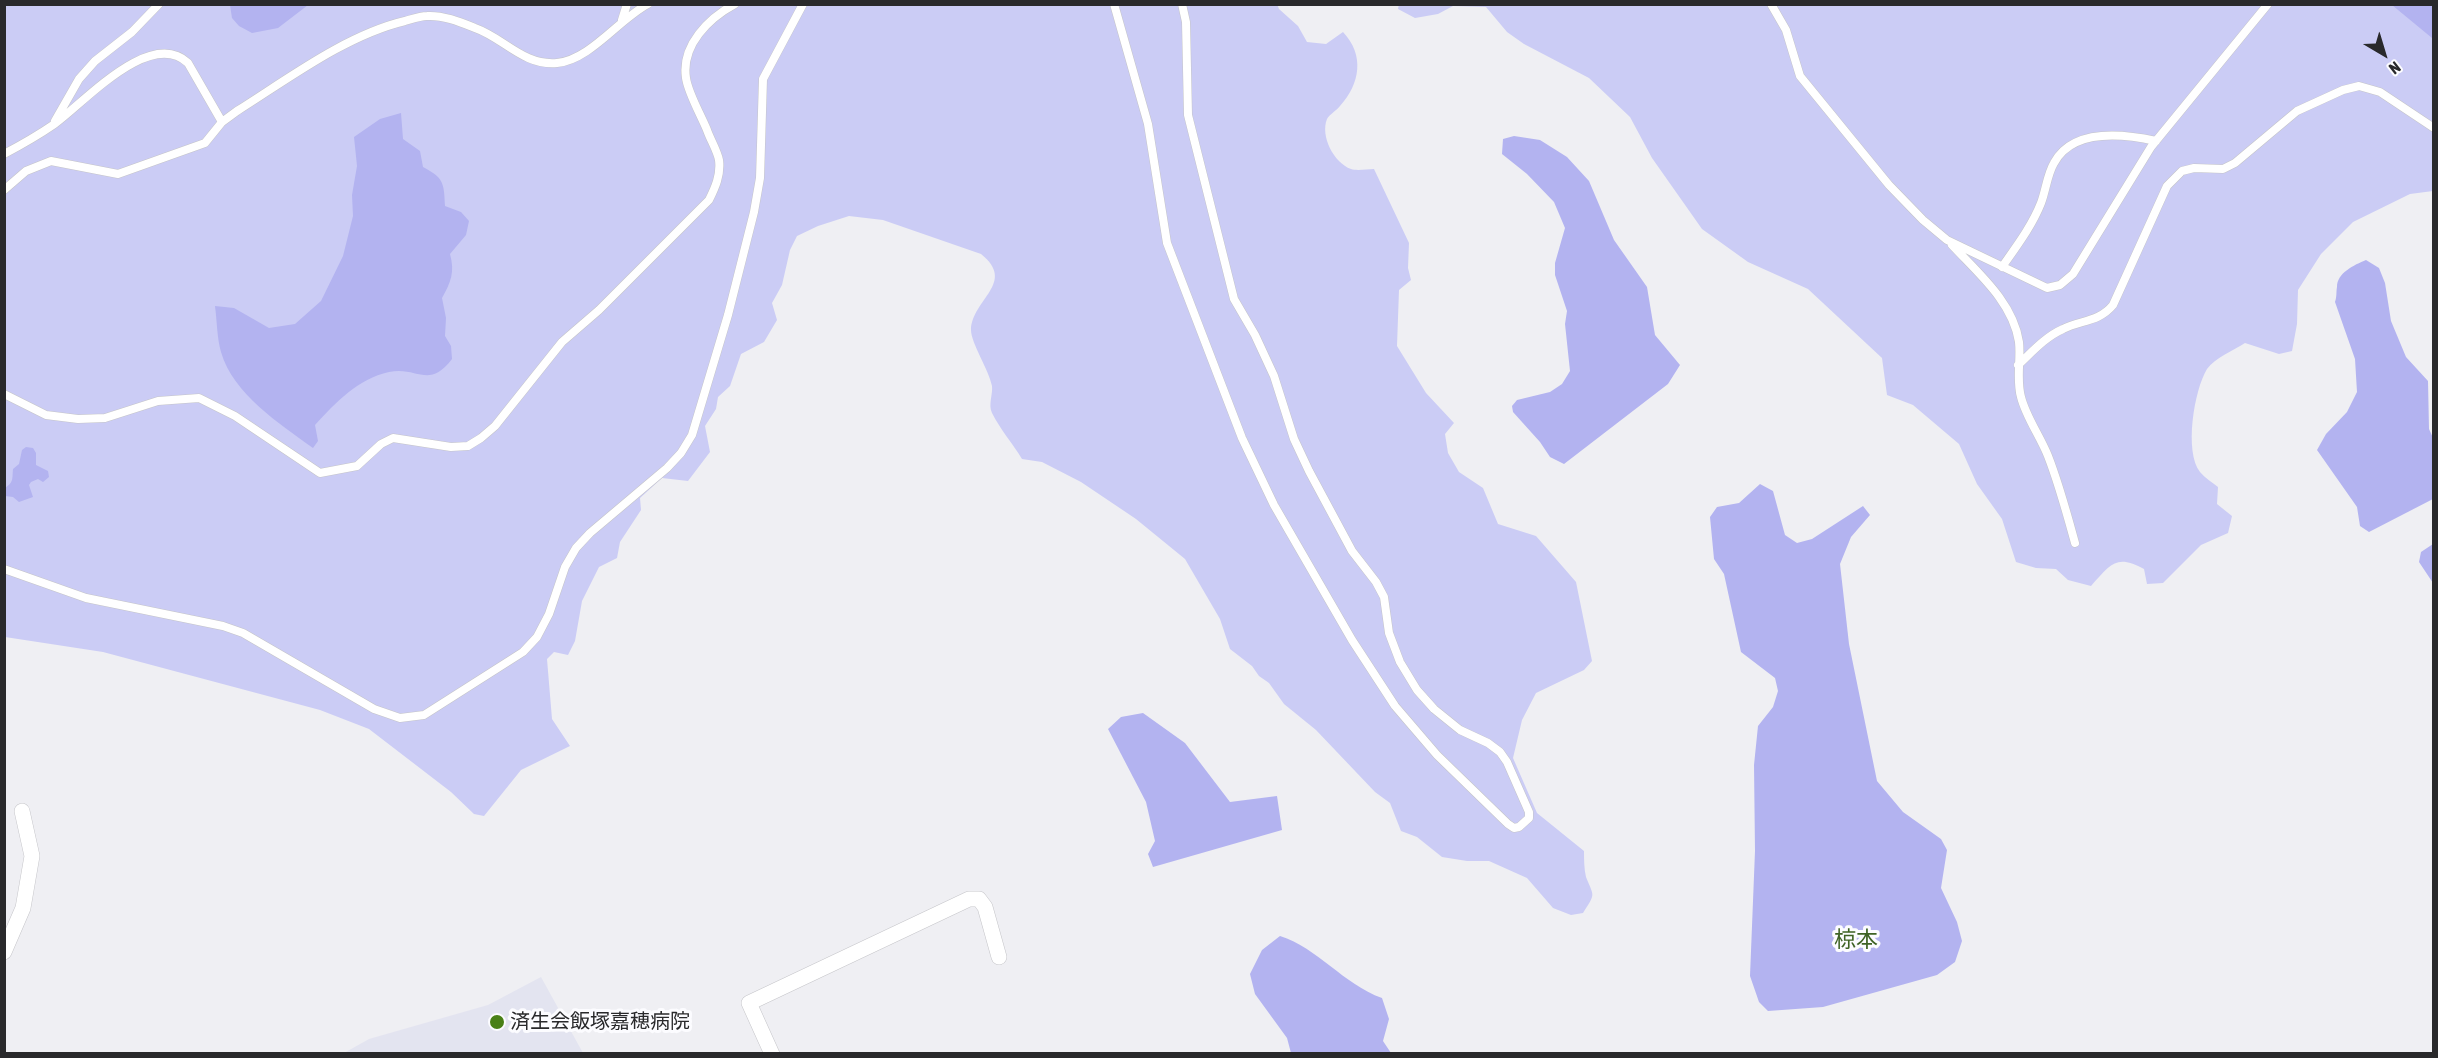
<!DOCTYPE html>
<html>
<head>
<meta charset="utf-8">
<style>
  body { margin:0 }
  #map { position:relative; width:2438px; height:1058px; overflow:hidden; background:#efeff3; font-family:"Asap Condensed",sans-serif }
  canvas { display:block }
  .frame { position:absolute; inset:0; border:6px solid #29292b; pointer-events:none }
  .north { position:absolute; left:2354px; top:24px; width:60px; height:60px; -webkit-text-stroke:4px #fcfcff; paint-order:stroke; rotate:142deg; font-size:16px; font-weight:700; line-height:24px; text-align:center; color:#29292b }
  .north::after { content:''; display:block; margin:auto; width:21px; height:27px; background:#29292b; clip-path:polygon(50% 0,100% 100%,50% 72%,0 100%) }
</style>
</head>
<body>
<div id="map">
<canvas width="2438" height="1058"></canvas>
<div class="frame"></div>
<div class="north">N</div>
</div>
<script>
const c = document.querySelector('canvas').getContext('2d');
c.lineJoin = 'round';
function fill(path, color) { c.fillStyle = color; c.fill(path, 'evenodd'); }
function trace(path, color, width, dash) { c.strokeStyle = color; c.lineWidth = width; c.lineCap = dash ? 'butt' : 'round'; c.setLineDash(dash || []); c.stroke(path); }
function write(font, color, halo, rows, align = 'center') {
  c.font = font + ' "Asap Condensed","Noto Sans JP",sans-serif'; c.lineWidth = 6; c.setLineDash([]); c.textBaseline = 'middle'; c.strokeStyle = halo; c.fillStyle = color; for (const [text, x, y, turn = 0] of rows) {
    c.save(); c.translate(x, y); c.rotate((+turn || 0) * Math.PI / 180); c.textAlign = isNaN(turn) ? turn : align; if (halo) c.strokeText(text, 0, 0); c.fillText(text, 0, 0); c.restore();
  }
}
fill(new Path2D(`
  M541 977 583 1053H344L369 1039 488 1005Z`), '#e3e4f0');
fill(new Path2D(`
  M1277 4 1279 9 1298 26 1307 42 1326 44 1343 32C1365 55 1360 84 1340 106 1337 110 1329 115 1327 119 1320 136 1334 163 1351 169 1357 171 1367 169 1374 169L1409 243 1408 268 1411 280 1399 290 1397 346 1426 393 1454 423 1445 434 1448 453 1459 472 1483 488 1498 524 1536 536 1576 582 1592 661 1584 670 1536 693 1522 720 1513 758 1537 813 1584 851C1584 859 1584 869 1586 877 1594 897 1596 893 1583 913L1571 915 1553 908 1527 878 1489 861H1467L1442 857 1417 837 1401 831 1390 803 1375 792 1316 730 1284 704 1269 683 1259 676 1252 666 1230 649 1220 619 1185 559 1136 519 1081 482 1042 462 1022 459C1013 444 1000 429 992 413 988 405 993 394 992 386 989 370 971 343 971 330 972 299 1017 283 981 254L883 220 849 216 818 226 797 236 790 250 782 285 772 303 777 320 764 342 741 354 730 386 718 397 716 409 705 426 710 452 688 481 662 478 640 498 641 510 620 542 617 558 599 567 582 601 575 641 568 655 554 652 547 659 552 719 570 746 521 770 484 816 474 814 451 792 369 729 320 710 103 652 5 637 4 5Z
  M1399 4 2433 5V191L2410 194 2353 222 2321 254 2298 290 2297 324 2292 351 2279 354 2245 343C2234 350 2215 358 2207 369 2194 390 2184 452 2200 472 2205 478 2212 482 2218 487L2217 504 2232 516 2228 533 2201 545 2163 583 2147 584 2144 569C2116 554 2111 564 2091 586L2068 580 2056 569 2036 568 2016 562 2002 519 1977 484 1959 444 1913 405 1887 395 1882 358 1808 289 1748 262 1702 229 1652 158 1630 117 1589 78 1524 44 1507 32 1486 7 1453 6 1438 14 1415 18 1398 9Z`), '#cbccf5');
fill(new Path2D(`
  M230 5V4L308 5 278 28 252 33 239 26 232 18Z
  M2392 5H2433V39L2432 38Z
  M401 113 403 139 420 151 423 167C444 178 444 183 445 206L461 212 469 221 466 235 450 254C455 272 451 282 442 298L446 318 445 336 451 346 452 359C428 390 418 366 389 372 358 379 336 402 315 425L318 441 313 448C280 424 233 394 221 352 217 338 217 321 215 306L234 308 269 328 295 324 321 301 343 256 353 216 352 195 357 166 354 137 380 119Z
  M1514 136 1540 140 1567 157 1589 181 1614 240 1647 287 1655 335 1680 365 1668 384 1564 464 1550 457 1540 442 1513 412 1512 406 1517 400 1550 392 1562 384 1570 371 1565 324 1567 311 1555 275V263L1565 228 1554 202 1527 174 1502 154 1503 139Z
  M2366 260 2379 268 2385 283 2391 321 2406 357 2428 381 2429 429 2434 440 2433 499 2369 532 2360 526 2357 507 2317 450 2326 434 2347 412 2357 392 2355 359 2335 302C2337 296 2336 293 2337 287 2337 273 2354 265 2366 260Z
  M26 447 33 448 36 453V465L48 471 49 477 43 482 38 479 31 482 29 485 33 497 19 502 13 497 5 496V488C14 482 12 479 13 469L19 464 22 450Z
  M1760 484 1773 491 1785 535 1797 543 1812 539 1863 506 1870 515 1851 537 1840 564 1849 644 1877 781 1903 812 1941 839 1947 850 1941 888 1957 922 1962 941 1955 962 1937 975 1823 1007 1768 1011 1759 1002 1750 976 1755 851 1754 765 1758 726 1773 707 1778 691 1775 678 1741 652 1724 574 1714 559 1710 517 1717 507 1739 503Z
  M2433 544V583L2419 562 2421 552Z
  M1143 713 1185 743 1230 802 1277 796 1282 830 1153 867 1148 854 1155 841 1146 802 1108 729 1121 717Z
  M1280 936C1318 948 1343 984 1382 998L1389 1019 1383 1041 1391 1053H1291L1287 1038 1255 994 1250 974 1262 950Z`), '#b3b3f0');
const service = new Path2D(`
  M1114 4 1148 124 1167 243 1242 438 1274 505 1352 640 1395 706 1437 755 1508 824 1514 828 1519 827 1529 818V812L1507 762 1500 752 1488 743 1460 730 1434 709 1417 690 1400 662 1389 633 1384 597 1376 582 1352 551 1309 471 1294 439 1274 376 1255 335 1234 299 1188 115 1186 22 1182 4
  M1771 4 1786 30 1800 76 1889 185 1923 220 1947 240 2047 288 2060 285 2073 274 2151 147 2268 4
  M622 20 627 4
  M55 121 79 79 95 61 132 32 159 4
  M4 154C21 145 37 136 53 125 83 104 150 27 188 63L222 122 237 111C288 79 346 35 405 21 412 19 420 16 427 16 443 15 460 22 475 28 504 38 523 66 557 63 590 60 619 19 648 4
  M4 190 26 171 51 161 118 174 205 143 222 122
  M1952 245C1978 273 2013 302 2019 342 2021 360 2016 379 2021 397 2026 417 2040 436 2048 456 2059 484 2067 514 2075 543
  M2002 267C2016 247 2032 226 2041 203 2046 190 2047 175 2054 163 2073 128 2124 134 2156 141
  M2018 365C2032 352 2045 337 2063 329 2081 320 2099 322 2113 305L2167 186 2182 171 2194 168 2223 169 2235 163 2297 111 2343 90 2359 86 2380 92 2434 128
  M4 394 46 415 78 419 105 418 158 401 199 398 235 416 320 473 357 466 381 444 393 438 451 447 468 446 481 438 495 426 562 342 599 310 709 200C715 188 721 175 719 160 717 150 710 139 707 130 701 115 688 93 686 78 681 45 709 18 735 4
  M4 569 86 598 223 626 243 633 374 709 400 718 424 715 523 652 537 637 549 614 565 567 576 548 590 533 667 468 681 453 692 435 728 315 754 212 760 178 763 79 803 4`);
const minor = new Path2D(`
  M4 952 23 908 32 856 22 811
  M772 1054 749 1003 969 899H979L985 907 999 957`);
trace(service, '#c5c5c9', 9);
trace(minor, '#c5c5c9', 16);
trace(service, '#fff', 8);
trace(minor, '#fff', 15);
for (const [x, y, r, color] of [
  [497,1022,8,"#498017"]
]) { const dot = new Path2D(); dot.arc(x, y, r, 0, 2 * Math.PI); c.fillStyle = color; c.fill(dot); trace(dot, '#fcfcff', 2); }
write('20px', '#29292b', '#fcfcff', [
  ["済生会飯塚嘉穂病院",510,1022]
], 'left');
write('22px', '#3f6325', '#fcfcff', [
  ["椋本",1856,940]
]);
</script>
</body>
</html>
